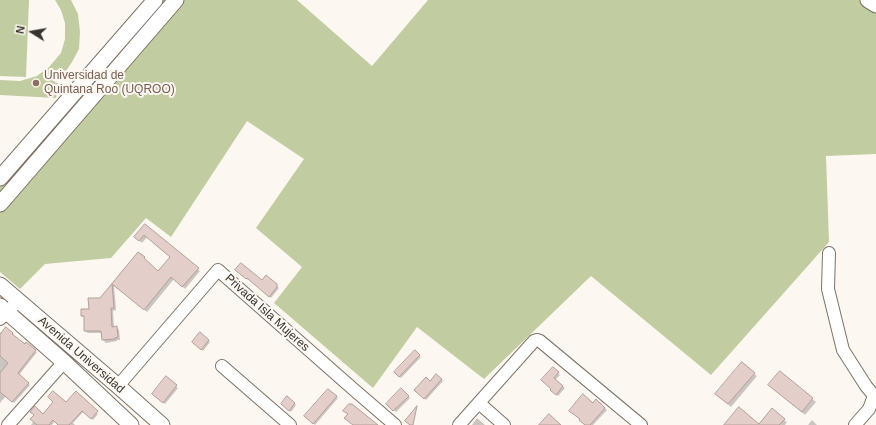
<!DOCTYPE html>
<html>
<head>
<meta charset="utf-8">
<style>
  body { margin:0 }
  #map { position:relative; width:876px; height:425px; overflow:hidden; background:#fdf7f1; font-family:Helvetica,sans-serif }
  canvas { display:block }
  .north { position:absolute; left:12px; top:12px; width:40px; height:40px; -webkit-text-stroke:3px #fdf7f1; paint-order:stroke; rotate:281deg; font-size:11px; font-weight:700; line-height:16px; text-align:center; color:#38322d }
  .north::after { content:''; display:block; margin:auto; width:14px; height:18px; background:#38322d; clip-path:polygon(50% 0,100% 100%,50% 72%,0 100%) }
</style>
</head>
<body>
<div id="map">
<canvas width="876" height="425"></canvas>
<div class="north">N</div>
</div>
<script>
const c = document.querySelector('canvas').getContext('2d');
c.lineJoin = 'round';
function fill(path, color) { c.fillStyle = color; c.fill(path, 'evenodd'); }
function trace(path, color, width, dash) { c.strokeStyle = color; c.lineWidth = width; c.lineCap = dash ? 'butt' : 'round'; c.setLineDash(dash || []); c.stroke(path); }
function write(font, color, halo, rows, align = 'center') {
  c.font = font + ' Helvetica,sans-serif'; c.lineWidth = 4; c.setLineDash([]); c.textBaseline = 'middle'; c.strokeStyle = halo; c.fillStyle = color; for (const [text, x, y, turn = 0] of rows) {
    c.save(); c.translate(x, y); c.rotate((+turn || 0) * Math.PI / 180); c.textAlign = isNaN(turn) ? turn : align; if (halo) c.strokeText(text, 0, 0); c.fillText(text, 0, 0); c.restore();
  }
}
fill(new Path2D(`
  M0 0H29L26 77 0 76Z
  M55 0H71L78 14 80 32 79 49 72 62 64 74 54 82 58 83 56 98 0 95V80L20 81 37 76 49 67 61 53 65 39V23L61 10Z
  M144 0H297L372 66 428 0H876V154L826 156 829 242 711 375 591 276 484 379 417 327 373 388 274 303 302 267 256 228 304 159 247 121 171 237 146 218 111 258 45 264 20 289 0 272V165Z`), '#c2cca1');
fill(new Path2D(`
  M145 225 200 271 185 289 174 279 147 312 114 285 116 310 113 311 114 327H117L119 330 120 340H117V341L106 343 103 340 102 333H88L85 331V318L82 316 90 310 138 253 158 272 171 257 147 237 142 243 135 236Z
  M238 272 262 281 266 276 279 288 271 298 249 279 248 280Z
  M6 329 14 335 13 336 25 345 37 352 19 375 30 385 14 403 6 396 0 403V332L2 334Z
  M200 334 210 342 203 351 195 344Z
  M415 352 421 357 401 378 396 372Z
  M553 368 560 375 555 380 565 388 558 396 551 390Z
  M780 372 816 402 805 415 772 388Z
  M754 374 757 376 731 407 719 397Z
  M436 375 443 381 426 400 415 390 430 382Z
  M166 378 178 388 165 404 153 394Z
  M401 389 410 398 396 412 387 404Z
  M329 390 338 398 315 425 305 416Z
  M76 393 98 414 93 420 84 411 73 423 75 425H59L55 421 52 425H31L34 421 43 415 66 404Z
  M287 398 296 405 291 412 282 404Z
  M596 401 607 410 593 425H586L594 404Z
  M477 418 485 425H472Z
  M784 420 787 422 785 425H759Z
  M812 420 817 425H808Z`), '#0003');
const building = new Path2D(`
  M145 224 199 268 182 287 171 277 144 310 112 284 114 308H111L112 327 117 326 118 337 115 338V339L102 340 101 331H84V316H81V309H89L88 298H100L138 252 145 257 144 258 158 271 170 257 144 235 139 241 134 237Z
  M241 263 262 280 266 275 277 284V287L269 297 247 278 246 279 235 270Z
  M6 327 13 333 12 334 25 344 26 342 36 350 18 373 29 383 12 402 0 392V373L8 363 0 356V335Z
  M200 332 209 340 201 350 192 342Z
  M415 350 420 355 399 377 394 372Z
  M742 362 755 373 728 404 715 394Z
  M553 367 559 372 554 378 563 386 556 395 550 390 551 389 541 380Z
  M780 371 813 398 802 412 768 385Z
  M436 374 442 379 424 399 414 390 426 377 430 381Z
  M166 376 177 385 163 403 152 394Z
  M401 388 409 396 393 411 386 404Z
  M328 389 337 396 313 424 304 416Z
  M53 391 66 402 76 391 98 411 91 419 82 411 69 425H58L53 420 49 425H37L30 419 34 415 30 412 35 406 43 414 53 402 48 397Z
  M583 394 593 403 596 399 605 408 590 425H585L579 420 580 419 569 411Z
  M287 396 295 403 289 411 281 404Z
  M349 404H352L378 425H353L344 418 348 414 343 411Z
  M417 406 413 425H410L405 421Z
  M739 407 759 424 772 408 785 419 779 425H724Z
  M549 414 561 425H539Z`);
fill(building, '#e3cec9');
trace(building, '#b39f9a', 1);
const minor = new Path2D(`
  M829 253 828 289 843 350 866 386 876 398
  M0 319 18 301
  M222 366 290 425
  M118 386 218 270 352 388 395 425
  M479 403 504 425
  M8 425 64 362
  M459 425 534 341 537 340 540 341 641 425
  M855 425 869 409 874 396`);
const major = new Path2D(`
  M868 0 876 5
  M0 178 155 0
  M0 204 176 0
  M0 285 118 386 162 425
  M0 306 64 362 131 425`);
trace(minor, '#7e7265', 14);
trace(major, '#7e7265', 17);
trace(minor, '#fff', 12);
trace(major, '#fff', 15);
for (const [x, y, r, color] of [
  [36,83,4,"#8d6e63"]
]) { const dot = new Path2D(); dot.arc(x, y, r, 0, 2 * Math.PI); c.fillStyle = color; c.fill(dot); trace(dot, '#fdf7f1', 1.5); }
write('12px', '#785e54', '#fdf7f1', [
  ["Universidad de",44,76],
  ["Quintana Roo (UQROO)",44,90]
], 'left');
write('12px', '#38322d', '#fdf7f1', [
  ["Privada Isla Mujeres",267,313,42],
  ["Avenida Universidad",81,355,41]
]);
</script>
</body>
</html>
